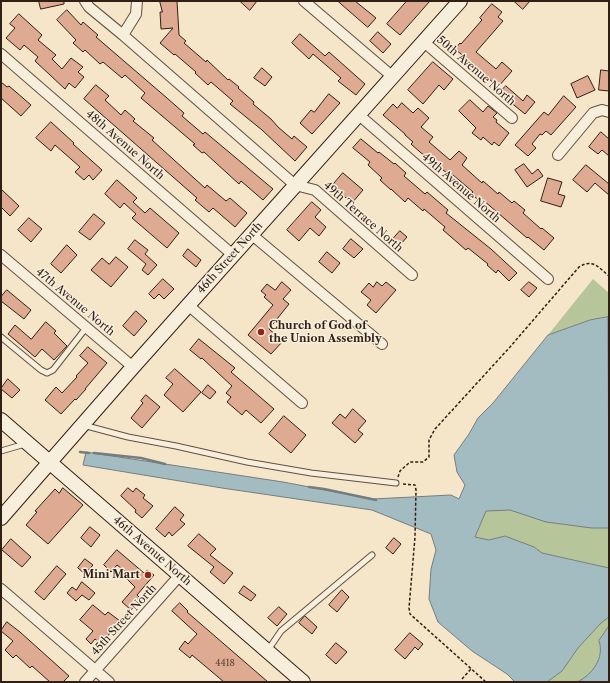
<!DOCTYPE html>
<html>
<head>
<meta charset="utf-8">
<style>
  body { margin:0 }
  #map { position:relative; width:610px; height:683px; overflow:hidden; background:#f5e5c9; font-family:"Libre Caslon Text",serif }
  canvas { display:block }
  .frame { position:absolute; inset:0; border:2px solid #2f1f15; pointer-events:none }
</style>
</head>
<body>
<div id="map">
<canvas width="610" height="683"></canvas>
<div class="frame"></div>
</div>
<script>
const c = document.querySelector('canvas').getContext('2d');
c.lineJoin = 'round';
function fill(path, color) { c.fillStyle = color; c.fill(path, 'evenodd'); }
function trace(path, color, width, dash) { c.strokeStyle = color; c.lineWidth = width; c.lineCap = dash ? 'butt' : 'round'; c.setLineDash(dash || []); c.stroke(path); }
function write(font, color, halo, rows, align = 'center') {
  c.font = font + ' "Libre Caslon Text",serif'; c.lineWidth = 3; c.setLineDash([]); c.textBaseline = 'middle'; c.strokeStyle = halo; c.fillStyle = color; for (const [text, x, y, turn = 0] of rows) {
    c.save(); c.translate(x, y); c.rotate((+turn || 0) * Math.PI / 180); c.textAlign = isNaN(turn) ? turn : align; if (halo) c.strokeText(text, 0, 0); c.fillText(text, 0, 0); c.restore();
  }
}
fill(new Path2D(`
  M593 279 609 293V318L590 320 548 335Z
  M510 510 546 522 592 528H609V568L542 553 534 547 505 536 489 540 475 537 486 511Z
  M609 617V626L599 641C604 656 594 677 578 681 569 683 557 682 547 682L562 671 578 648 601 623Z`), '#b6c69a');
const water = new Path2D(`
  M608 317 609 528H592L546 522 510 510 486 511 475 537 489 540 505 536 534 547 542 553 609 568V617L601 623 578 648 562 671 547 682H515L507 674 472 651 438 622 429 599 431 569 436 550 431 534 372 510 222 488 83 465 86 452 283 482 373 499 451 495 459 499 465 485 457 472 454 455 469 434 478 418 493 403 548 335 590 320Z
  M609 626V682H577C592 675 605 658 599 641Z`);
fill(water, '#a3bcc2');
trace(water, '#757d7d', 1);
trace(new Path2D(`
  M80 452 89 453
  M94 453 141 458 165 464
  M309 487 324 489 376 500`), '#757d7d', 2.5);
const building = new Path2D(`
  M39 1H64V4L41 9Z
  M160 1H177L179 35 186 41 184 43 206 62 207 60 228 80 229 79 239 87 238 88 254 102 253 104 271 119 278 127 292 139 294 136 307 147 295 161 262 130 230 104 233 101 211 82 208 85 195 73 196 72 175 54 174 55 160 43 173 28 161 29 160 12H162Z
  M240 1H257L250 10Z
  M338 1H355L376 18 368 27Z
  M407 1H430L400 35 387 24Z
  M514 1H530L523 9Z
  M492 4 502 12 498 17 503 21 476 52 496 69 502 62 512 71 498 87 487 77 485 81 459 59 462 55 455 49 460 43 461 44 482 20 480 18Z
  M67 10 81 25 83 22 98 35 96 37 167 98 184 113 182 116 203 134 205 132 273 189 263 200 241 181 239 184 204 152 202 153 193 145 195 144 141 98 145 93 125 75 122 78 103 62 100 64 85 50 83 52 73 43 76 40 57 20Z
  M19 14 42 35 38 40 56 55 52 59 62 69 71 58 83 67 78 72 84 77 75 88 69 83 65 89 35 61 38 57 24 45 20 50 6 38 15 28 10 24Z
  M378 32 391 44 383 53 370 41Z
  M300 34 325 56 329 52 365 84 356 95 338 81 341 78 313 54 309 59 292 43Z
  M433 62 453 79 444 90 439 85 423 104 408 90Z
  M262 68 272 77 265 86 254 78Z
  M601 70 609 71V91L599 90Z
  M588 76 595 90 577 98 571 84Z
  M1 82 7 87 9 86 31 105 21 116 1 98Z
  M96 85 109 96 105 100 121 115 125 110 135 119 133 121 154 138 152 140 205 188 207 185 226 201 230 198 247 213 235 227 213 208 209 212 195 200 197 198 84 99Z
  M506 86 523 101 527 95 535 102 525 114 499 93Z
  M329 94 340 103 312 134 300 123 311 110 314 112Z
  M564 96 576 107 551 135 546 131 542 135 540 134 532 144 536 148 528 156 515 145 544 112 548 115Z
  M470 100 483 112 488 106 497 113 493 117 497 120 496 122 509 133 499 146 494 142 492 145 483 137 481 140 472 133 476 128 459 111Z
  M402 103 413 113 418 108 429 118 421 127 433 137 429 142 450 160 459 151 467 158 462 165 482 183 483 181 498 194 499 192 512 203 514 201 525 210 523 213 541 229 542 228 554 238 544 250 528 237 527 238 483 200 481 202 471 194 473 192 453 175 452 177 420 152 411 144 413 142 405 135V134L383 115 393 104 397 108Z
  M51 122 74 143 73 144 102 170 93 180 89 175 84 180 75 172 80 167 55 145 51 151 36 138Z
  M601 132 609 139V156L602 150 598 154 589 147Z
  M361 139 378 153 379 152 394 164 395 163 406 173 404 176 425 194 427 192 448 210 446 213 491 249 517 273 509 281 498 270 496 273 487 265 488 264 468 248 466 250 458 243 443 230 445 227 424 209 423 211 408 198 405 202 391 189V190L380 180 382 178 368 165 370 162 353 148Z
  M524 164 532 174 538 169 543 176 527 187 515 170Z
  M586 165 609 184V195L595 183 587 192 573 180Z
  M343 173 363 190 352 203 332 186Z
  M548 178 562 182 558 194 565 196 561 207 541 201Z
  M117 180 137 198 133 202 145 213 150 208 179 233 167 248 132 218 136 214 124 203 120 208 105 194Z
  M1 189 19 206 10 216 1 207Z
  M312 202 321 210 315 217 326 227 319 236 310 228 299 241 287 230Z
  M94 214 105 223 90 240 79 232Z
  M29 218 42 229 31 242 18 230Z
  M400 231 407 237 400 245 393 239Z
  M351 239 363 249 354 258 343 249Z
  M135 240 148 250 145 254 157 265 148 275 142 270 146 264 128 249Z
  M67 245 77 255 61 273 51 264Z
  M188 249 201 260 196 267 183 256Z
  M327 252 340 263 332 273 319 262Z
  M116 257 128 267 111 287 91 270 102 258 109 264Z
  M163 279 174 289 164 299 159 294 154 299 149 294Z
  M282 282 291 290 283 299 289 304 269 329 283 341 271 354 248 335 273 305 264 297 266 295 261 291 267 284 275 290Z
  M377 282 382 286 386 282 396 290 376 313 367 305 371 300 361 292 369 283 373 287Z
  M529 282 537 288 529 297 521 290Z
  M7 290 31 310 24 319 1 301V297Z
  M136 311 147 321 134 336 123 326Z
  M46 322 56 331 54 333 67 346 54 360 42 349 35 357 8 334 15 325 31 339Z
  M199 339 235 368 231 372 274 409 261 423 246 410 242 415 227 402 231 397 226 393 232 386 202 358 201 359 190 350Z
  M88 347 107 363 85 389H86L76 400 75 399 61 414 45 400 56 387 62 393 77 377 76 376 88 363 80 356Z
  M175 369 201 392 183 412 164 395 173 384 166 378Z
  M8 379 20 390 12 398 1 389Z
  M208 385 216 392 210 399 202 393Z
  M146 395 160 407 142 428 131 418 143 403 141 401Z
  M353 409 366 421 358 430 363 434 355 443 332 423 340 414 345 418Z
  M284 416 306 435 291 453 269 434Z
  M63 488 83 505 48 544 26 525 37 512 35 511 55 489 59 493Z
  M128 488 133 492 136 488 145 495 143 498 153 506 142 518 135 512 136 510 121 496Z
  M175 507 184 515 180 520 185 524 172 536 169 532 165 537 156 529Z
  M90 527 100 535 91 547 81 538Z
  M199 534 216 549 210 555 233 573 224 584 210 572 214 567 188 546Z
  M394 538 401 544 393 554 386 548Z
  M11 539 31 557 22 567 2 550Z
  M117 550 144 573 147 570 154 575 137 595 141 599 131 610 122 602 135 587 127 579 130 575 117 565 111 572 104 565Z
  M85 559 93 565 85 574 78 568Z
  M57 566 66 574 44 600 35 592Z
  M82 582 95 593 89 600 82 595 76 601 67 593 72 587 76 590Z
  M244 586 256 595 251 601 239 593Z
  M342 590 349 597 337 612 329 605Z
  M180 603 188 611 187 612 268 682H224L192 655 190 658 179 649 185 641 188 644 197 634 172 611Z
  M93 605 105 615 108 612 120 621 101 644 95 639 91 644 86 639 93 631 80 620Z
  M279 607 287 614 277 626 268 618Z
  M305 616 317 627 312 634 299 623Z
  M7 622 20 632 69 676 63 682H50L32 666 30 668 16 655 13 658 5 650 13 641 1 631Z
  M410 633 423 644 418 650 415 647 405 659 395 650Z
  M336 643 347 652 336 664 326 655Z`);
fill(building, '#deaa92');
trace(building, '#2f1f15', 1);
const lane = new Path2D(`
  M1 337 41 370 47 373 53 370 86 328
  M83 425 128 437 176 446 247 462 311 473 396 483
  M1 451 25 444
  M268 650 281 631 372 555`);
const street = new Path2D(`
  M85 1 89 7 123 35 136 14 137 1
  M304 1 393 77
  M123 35 295 185 315 190 412 275
  M424 42 512 118
  M1 54 233 255
  M359 115 548 279
  M558 155 593 113 602 110 609 112
  M251 234 382 344
  M1 255 133 367
  M188 305 302 403
  M1 589 109 682
  M85 682 180 575`);
const secondary = new Path2D(`
  M1 420 303 682
  M1 518 133 367 460 1`);
trace(lane, '#605042', 7);
trace(street, '#605042', 12);
trace(secondary, '#2f1f15', 16);
trace(new Path2D(`
  M398 477 400 471 410 462H423L429 457V440L435 429 510 347 579 267C593 258 599 268 609 276
  M403 484 415 485 416 490 415 537 409 608 410 614 486 682
  M462 679 471 669`), '#2f1f15', 1.5, [3, 2]);
trace(lane, '#f8eedc', 5);
trace(street, '#f8eedc', 10);
trace(secondary, '#f8eedc', 14);
for (const [x, y, r, color] of [
  [261,332,4,"#8f2418"],
  [148,575,4,"#8f2418"]
]) { const dot = new Path2D(); dot.arc(x, y, r, 0, 2 * Math.PI); c.fillStyle = color; c.fill(dot); trace(dot, '#f8eedc', 1.5); }
write('9px', '#5b4234', null, [
  ["4418",225,663]
]);
write('11px', '#2f1f15', '#f8eedc', [
  ["50th Avenue North",476,71,41],
  ["48th Avenue North",125,145,41],
  ["49th Avenue North",461,188,41],
  ["49th Terrace North",363,217,41],
  ["46th Street North",230,258,-48],
  ["47th Avenue North",75,302,40],
  ["46th Avenue North",152,551,41],
  ["45th Street North",124,620,-48]
]);
write('bold 11px', '#2f1f15', '#f8eedc', [
  ["Church of God of",269,326],
  ["the Union Assembly",269,339],
  ["Mini Mart",140,575,"right"]
], 'left');
</script>
</body>
</html>
